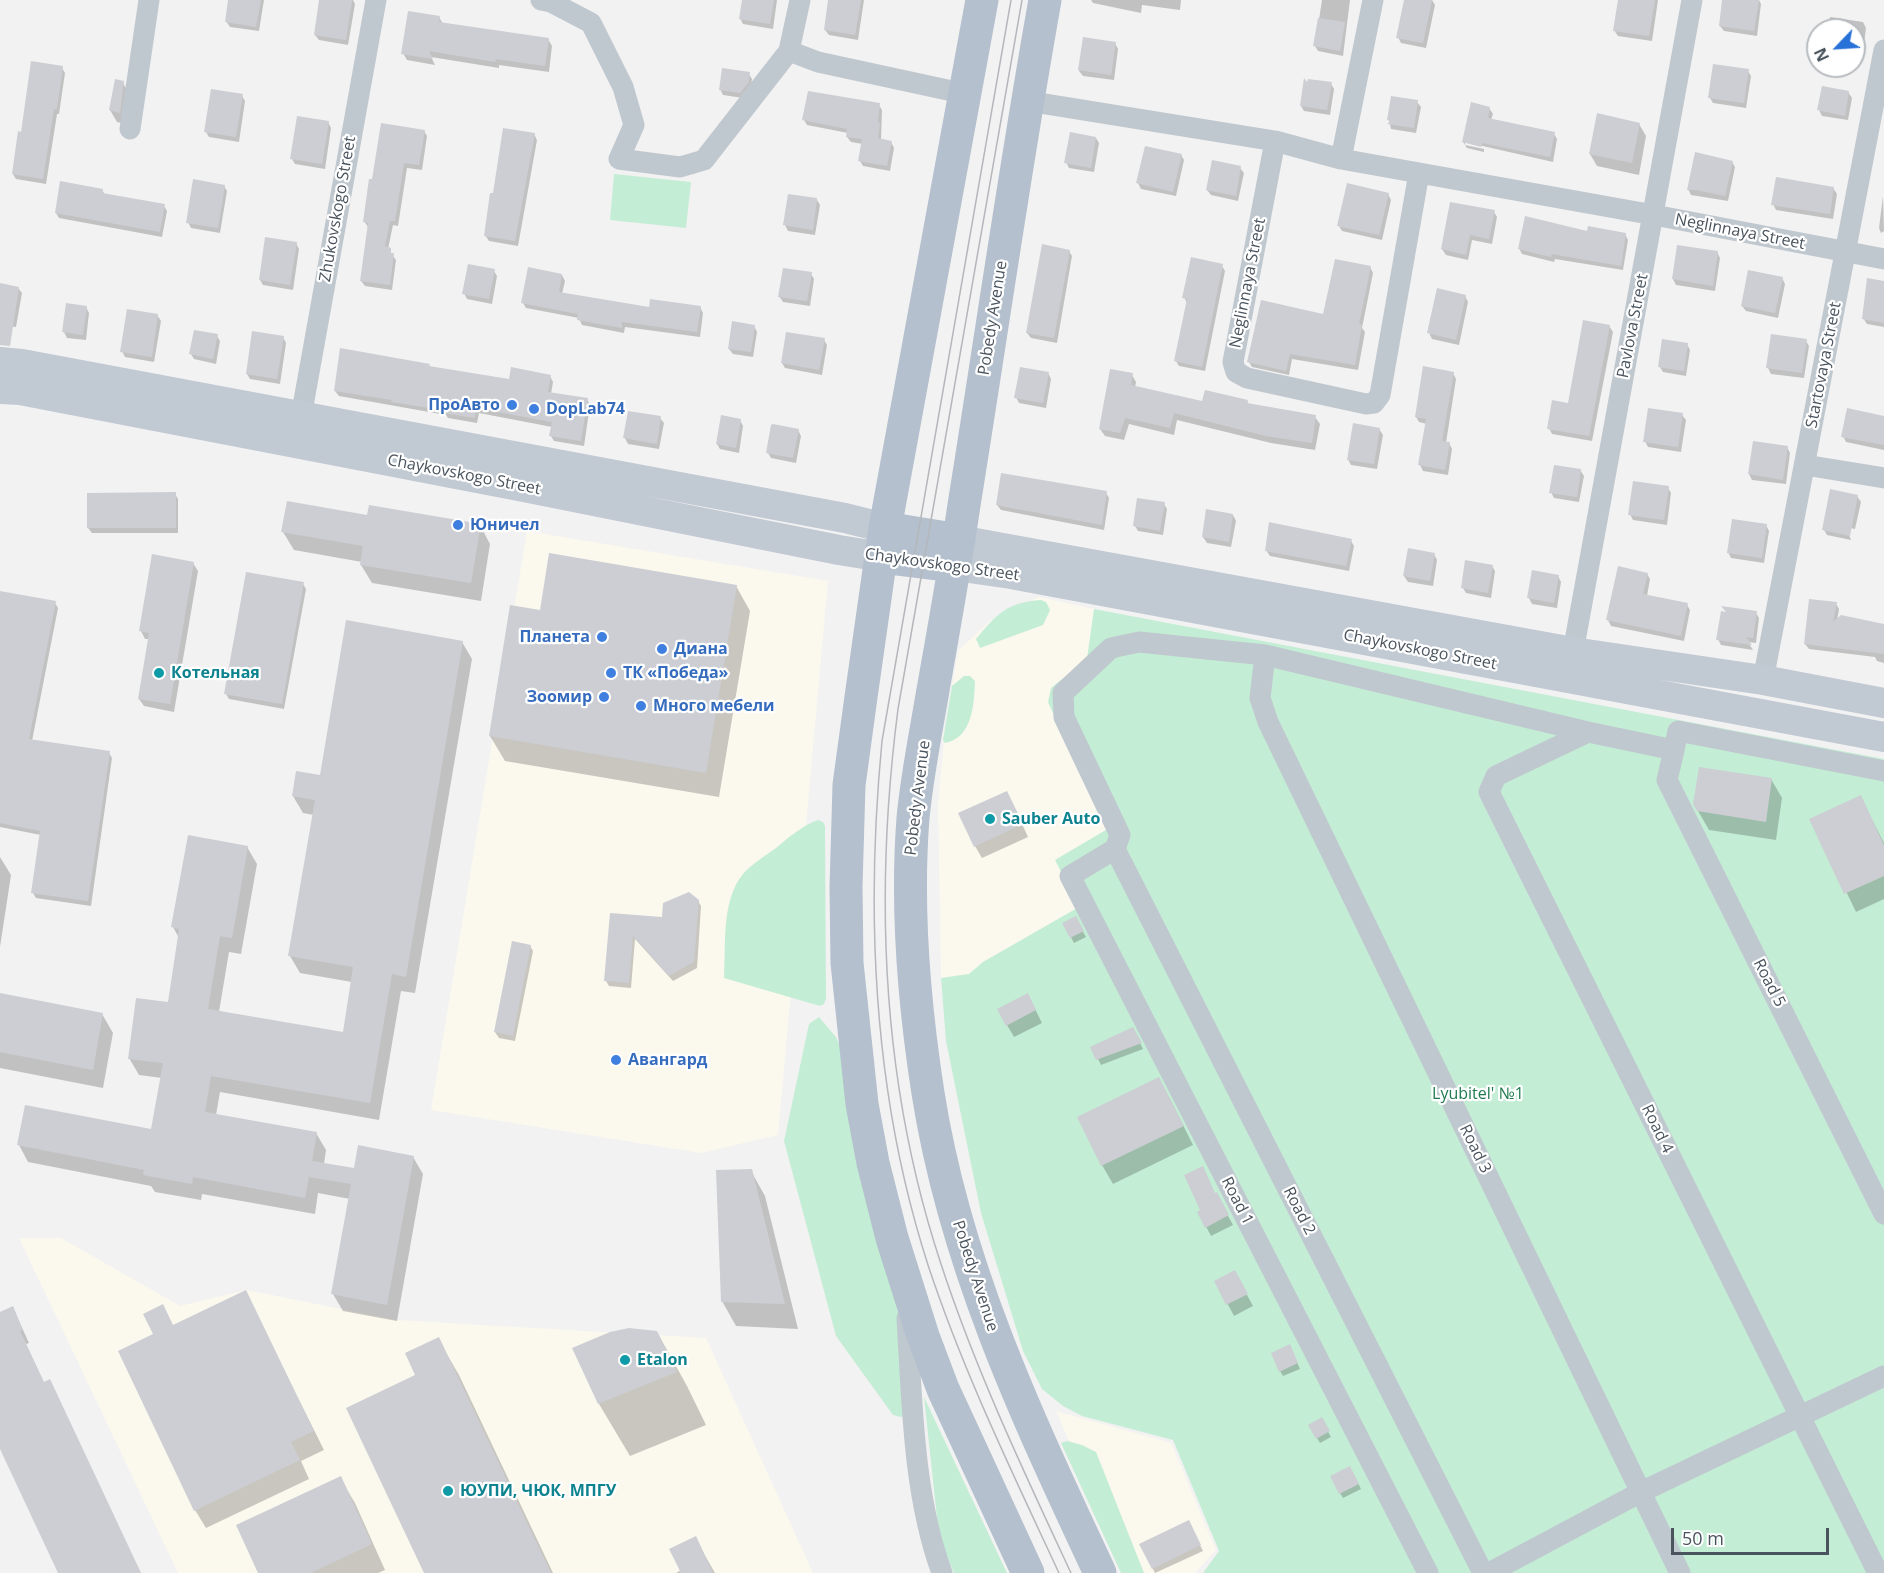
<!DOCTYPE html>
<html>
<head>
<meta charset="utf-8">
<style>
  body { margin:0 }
  #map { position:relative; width:1884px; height:1573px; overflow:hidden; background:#f3f2f2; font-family:"Open Sans",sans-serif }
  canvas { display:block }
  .north { position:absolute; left:1806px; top:18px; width:60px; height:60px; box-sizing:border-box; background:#fff; border:2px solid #b7bbbf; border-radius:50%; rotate:245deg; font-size:16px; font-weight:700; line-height:24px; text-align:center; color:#4a545e }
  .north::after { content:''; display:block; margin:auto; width:21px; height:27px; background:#2771d8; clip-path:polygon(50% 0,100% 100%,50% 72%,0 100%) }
  .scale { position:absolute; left:1671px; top:1528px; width:158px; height:27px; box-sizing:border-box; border:3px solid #4a545e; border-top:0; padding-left:8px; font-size:18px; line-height:21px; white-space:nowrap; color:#4a545e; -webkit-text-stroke:4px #fff; paint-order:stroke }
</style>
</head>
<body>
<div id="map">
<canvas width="1884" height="1573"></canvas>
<div class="north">N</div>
<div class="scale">50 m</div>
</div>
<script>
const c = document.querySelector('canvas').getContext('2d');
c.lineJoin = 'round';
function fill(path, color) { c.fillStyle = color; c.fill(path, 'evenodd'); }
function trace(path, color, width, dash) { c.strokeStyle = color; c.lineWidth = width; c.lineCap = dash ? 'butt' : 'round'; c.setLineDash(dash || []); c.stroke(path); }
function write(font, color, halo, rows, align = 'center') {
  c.font = font + ' "Open Sans",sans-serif'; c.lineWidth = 4.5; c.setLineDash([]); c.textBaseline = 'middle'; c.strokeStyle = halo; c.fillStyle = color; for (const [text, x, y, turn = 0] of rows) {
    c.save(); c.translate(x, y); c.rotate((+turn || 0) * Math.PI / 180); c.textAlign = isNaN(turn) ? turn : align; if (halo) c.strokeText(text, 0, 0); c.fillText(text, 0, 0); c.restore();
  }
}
fill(new Path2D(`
  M527 531 828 581 778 1135 701 1153 431 1110Z
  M1039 597 1094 609 1087 659 1112 827 1079 907 983 962 969 974 941 978 938 803 945 731 958 651 990 621Z
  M19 1238H61L180 1306 247 1290 396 1320 706 1338 813 1573H178Z
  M1056 1411 1171 1443 1216 1550 1195 1573H1126Z`), '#fbf8ee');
fill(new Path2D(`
  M614 174 691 182 686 228 610 220Z
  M1041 600 1046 602 1050 610 1043 625 980 648 976 639C997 614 1007 602 1041 600Z
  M1094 609 1884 759V1573H1203L1219 1551 1173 1440 1082 1416 1063 1406 1042 1389 1023 1351 981 1213 946 1041 941 978 969 974 983 962 1079 907 1055 860 1111 827 1082 777 1048 702 1051 688 1087 659Z
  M964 676H970L975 681C974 703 973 738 945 743L943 740 952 686Z
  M818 820 823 822 825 826 826 999 824 1004 820 1006 724 978C726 945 721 901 743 874 752 864 765 856 776 848 788 838 803 825 818 820Z
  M819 1017 836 1037 843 1053 899 1317 908 1415 901 1417 893 1415 836 1336 784 1141 809 1024Z
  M924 1397 1007 1573H954L945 1552 938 1527Z
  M1067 1441 1082 1445 1096 1452 1144 1573H1121L1061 1443Z`), '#c4edd5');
fill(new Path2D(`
  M230 0H264L259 31 230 27 226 21Z
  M321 0H353L355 4 348 45 319 40 315 35Z
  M743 0H777L773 29 743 24 740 18Z
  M830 0H864L858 40 829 35 825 30Z
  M1091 0H1181L1180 10 1142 5 1141 13 1093 3Z
  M1322 0H1350L1343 56 1318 51 1315 46Z
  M1405 0H1432L1435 5 1426 48 1401 43 1398 37Z
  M1619 0H1658L1652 41 1618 36 1614 30Z
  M1724 0H1759L1761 4 1757 36 1724 31 1720 26Z
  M439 17 443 24 548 39 552 46 549 72 499 65V68L431 57 435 65 407 60 403 53Z
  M1830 17 1863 22 1866 28 1862 60 1854 59V30H1828Z
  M1085 38 1115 43 1118 49 1114 80 1083 76 1079 71Z
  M62 68 65 73 59 114H57L46 184 16 179 13 174 22 133Z
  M1748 71 1751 76 1746 108 1713 103 1710 98Z
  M749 74 752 79 751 88 743 98 723 95 720 89Z
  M123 83 130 95 126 124 117 122 110 110Z
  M1331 84 1334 89 1330 115 1304 111 1301 106 1308 86Z
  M1848 92 1852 98 1848 120 1822 116 1819 110Z
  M242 96 245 101 239 142 209 137 206 132Z
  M1417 102 1421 107 1416 133 1391 129 1389 120Z
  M879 105 882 110 881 140 891 142 894 148 890 171 863 166 860 161 863 144 851 142 847 137 848 133 807 125 804 120Z
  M1489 108 1493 114 1491 120 1554 134 1557 139 1553 162 1465 142V145L1484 149V152L1467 148 1463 142Z
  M328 122 331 128 325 169 295 164 292 159Z
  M1639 124 1646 136 1639 175 1597 166 1590 154Z
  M424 131 427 136 422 170 407 168 398 226 393 225 388 249 396 260 392 290 365 286 361 281 368 227 364 221Z
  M534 134 537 140 518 246 489 241 485 235 494 195Z
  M1096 138 1099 143 1094 172 1069 168 1066 162Z
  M1181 155 1184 160 1176 196 1141 189 1138 183Z
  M1732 162 1735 167 1728 201 1691 195 1688 189Z
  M1240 168 1244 173 1238 201 1211 195 1207 190Z
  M224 186 227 191 220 233 191 228 188 222Z
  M1833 188 1837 194 1833 219 1776 210 1773 204Z
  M102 190 105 195 164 206 167 211 162 237 59 218 56 213Z
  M1388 194 1391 200 1382 240 1342 231 1339 226Z
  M1883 196 1884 231 1881 233 1879 228Z
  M817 200 820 205 815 235 788 231 785 225Z
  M1494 212 1497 217 1492 244 1472 240 1468 260 1446 255 1442 249Z
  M1625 234 1628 240 1623 270 1555 259 1554 262 1522 254 1519 248Z
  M296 243 299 249 293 290 263 285 260 280Z
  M1069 251 1072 256 1057 343 1031 338 1027 333Z
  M1717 252 1720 258 1715 291 1676 285 1673 279Z
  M1222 266 1225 271 1205 371 1179 366 1176 361 1187 303 1184 297Z
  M1370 267 1373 273 1362 328 1365 332 1358 370 1292 359 1289 375 1252 367 1249 362 1325 316Z
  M494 271 497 276 492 304 467 299 464 293Z
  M811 274 814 279 810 306 783 302 779 296Z
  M562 275 565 281 562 294 650 309 700 307 703 313 700 337 625 327 624 333 582 325 579 318 526 308 523 303Z
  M1782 278 1785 284 1778 318 1746 311 1742 306Z
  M1884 283V327L1867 324 1863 318Z
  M0 285 18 288 22 293 16 327 0 325Z
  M1465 296 1468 302 1459 345 1432 339 1429 333Z
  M86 307 89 313 86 340 67 338 64 332Z
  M157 315 161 321 154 362 125 357 122 351Z
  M754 326 757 332 753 357 733 354 729 349Z
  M1609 326 1613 332 1592 441 1552 434 1549 428 1569 405Z
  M217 336 220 341 216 364 194 359 191 354Z
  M283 337 286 343 280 384 250 379 247 374Z
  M824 340 827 345 822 375 785 368 782 363Z
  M1806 341 1809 346 1804 378 1771 374 1768 368Z
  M1687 344 1690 350 1686 376 1663 372 1660 367Z
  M429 365 431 368 510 381 550 376 553 382 551 394 587 399 590 405 584 446 554 441 551 436 552 427 479 413 477 423 448 418 446 415 339 396 335 391Z
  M1048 373 1051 379 1046 408 1019 403 1016 397Z
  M1453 373 1456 379 1446 443H1449L1452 449 1448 475 1423 471 1420 465 1427 424 1419 422 1416 417Z
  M1132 375 1136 382 1135 388 1204 403 1247 401 1249 405 1315 417 1320 424 1315 450 1271 443 1177 420 1174 435 1129 424 1124 440 1105 436 1100 429Z
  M1682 415 1686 420 1681 452 1648 447 1645 441Z
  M660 418 664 423 659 449 628 444 625 438Z
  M1884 418V450L1846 442 1843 436Z
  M740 420 743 426 739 453 720 449 717 444Z
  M1379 429 1383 435 1377 469 1351 465 1348 459Z
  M798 430 801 436 796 463 771 458 768 453Z
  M1787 447 1790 453 1786 484 1752 480 1749 474Z
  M1580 470 1584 476 1579 502 1554 498 1551 492Z
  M1668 488 1671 493 1667 525 1633 520 1630 514Z
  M1106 493 1109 498 1104 530 1001 510 997 505Z
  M175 494 178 499V533H92L88 528Z
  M1857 496 1861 502 1855 529 1846 527 1851 540 1827 535 1824 530Z
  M1164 504 1167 509 1163 535 1138 531 1135 526Z
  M1233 515 1236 521 1231 547 1207 543 1203 537Z
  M369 516 480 525 490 544 481 601 372 583 361 565 362 562 294 550 283 532Z
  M1766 525 1769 531 1764 563 1731 558 1728 552Z
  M1351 541 1354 546 1349 571 1270 556 1266 550Z
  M1434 554 1437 560 1433 586 1408 582 1404 576Z
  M193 563 198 571 174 712 144 706 139 699 149 639H145L141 631Z
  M1492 566 1495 571 1491 598 1466 593 1463 588Z
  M1647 574 1650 579 1647 596 1687 605 1690 610 1684 641 1611 626 1608 620Z
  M1558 576 1561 582 1557 608 1532 604 1529 598Z
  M303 584 306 589 284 709 229 699 226 694Z
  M736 586 750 611 719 797 505 761 490 736Z
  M0 592 55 603 58 608 32 741 109 753 112 758 91 906 36 898 33 893 41 835 0 827Z
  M1836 604 1839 609 1837 621 1884 626V663L1877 661 1875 657 1809 649 1805 644Z
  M1756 613 1759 618 1756 643 1748 642 1753 650 1721 645 1718 639Z
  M462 642 472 659 415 993 401 991 379 1120 220 1092 216 1115 316 1133 326 1150 324 1164 355 1170 413 1157 423 1174 397 1321 343 1311 333 1294 350 1199 318 1193 315 1214 202 1194 201 1200 155 1192 151 1186 28 1162 19 1145 153 1131 162 1078 139 1075 129 1058 170 1003 179 938 173 927 247 847 257 864 241 954 229 952 219 1012 344 1034 352 982 300 973 290 956 314 815 303 813 293 796 321 777Z
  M1771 779 1782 798 1776 840 1709 830 1698 811Z
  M1860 796 1884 843V899L1856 912 1811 819Z
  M1013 804 1028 837 982 858 975 846Z
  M0 857 11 875 0 947Z
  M698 901 701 906 697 968 673 981 635 939 631 988 609 986 606 981 611 914 663 919Z
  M1075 918 1086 937 1074 943 1064 924Z
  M530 946 533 951 515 1041 499 1038 495 1032Z
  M0 994 102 1014 113 1033 103 1088 0 1068Z
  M1034 1007 1042 1023 1014 1037 1007 1025Z
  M1133 1029 1143 1049 1101 1065 1092 1047Z
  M1169 1097 1193 1145 1113 1184 1102 1165Z
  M751 1171 765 1196 798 1329 736 1326 722 1301Z
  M1216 1194 1233 1225 1211 1236 1199 1213Z
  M1216 1282 1241 1284 1253 1306 1234 1316Z
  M245 1292 324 1450 301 1461 309 1479 206 1528 195 1510 174 1326Z
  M0 1314 19 1321 29 1343 26 1344 44 1383 141 1573H60L0 1446Z
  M657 1332 687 1386 706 1425 630 1456 599 1404 574 1348Z
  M438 1339 459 1375 553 1573H426L417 1376Z
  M1292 1351 1300 1369 1283 1376 1280 1371Z
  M1321 1419 1331 1437 1320 1443 1310 1426Z
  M1353 1473 1361 1489 1343 1498 1340 1493Z
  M340 1478 355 1503 385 1570 378 1573H260Z
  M1191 1527 1203 1551 1155 1573 1141 1545Z
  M695 1538 715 1573H676L681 1570Z`), '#0003');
fill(new Path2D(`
  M228 0H261L256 27 225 22Z
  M319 0H352L346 40 314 35Z
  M742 0H774L770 24 739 19Z
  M828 0H861L855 35 824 30Z
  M1404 0H1432L1423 43 1396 38Z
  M1618 0H1655L1649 36 1613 31Z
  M1722 0H1759L1754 31 1719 26Z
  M408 11 440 16 439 22 549 38 545 66 496 59 495 62 429 51 433 59 401 54Z
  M1318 18 1345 22 1340 51 1313 46Z
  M1083 37 1116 42 1111 75 1078 70Z
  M31 61 63 66 57 109H54L43 179 12 174 18 131 21 132Z
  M1713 64 1749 69 1744 103 1708 98Z
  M722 68 750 72 749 82 740 93 719 90Z
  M1304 78 1307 82 1308 79 1332 82 1327 110 1300 106Z
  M115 79 124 81 120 113 109 110Z
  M1822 86 1849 91 1845 116 1817 110Z
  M211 89 243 94 236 137 204 132Z
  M808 91 880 103 878 122 880 123 878 138 892 141 887 166 858 161 862 139 846 137 847 129 802 120Z
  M1391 96 1418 100 1414 128 1387 124 1391 121 1387 120Z
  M1471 102 1490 107 1488 118 1555 132 1550 157 1482 143 1481 147 1462 142Z
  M1597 113 1640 123 1632 163 1589 154Z
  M297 116 329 121 322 164 290 159Z
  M381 123 425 130 419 165 404 163 395 221H390L385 246 391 248V253H394L390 285 360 281 368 223 363 222 369 179H372Z
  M503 128 535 133 515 241 484 236 490 193H493Z
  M1070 132 1096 137 1091 168 1064 163Z
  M1145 146 1182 154 1173 192 1136 183Z
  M1695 152 1733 161 1725 196 1696 190H1687Z
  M1212 160 1241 166 1236 196 1206 190Z
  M1776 177 1834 187 1830 214 1771 205Z
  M193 179 225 185 218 228 186 223Z
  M60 181 103 189 102 193 165 204 160 232 55 213Z
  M1347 183 1389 193 1379 235 1337 226Z
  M788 194 817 198 813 230 783 225Z
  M1450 202 1495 210 1489 239 1470 235 1466 255 1441 249Z
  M1525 216 1587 231 1588 226 1626 233 1621 266 1552 254 1551 257 1518 249Z
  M265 237 297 242 290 285 259 280Z
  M1042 244 1070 250 1054 338 1026 333Z
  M1677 245 1718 251 1713 286 1672 279Z
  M1191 257 1223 264 1202 367 1174 361 1187 299 1182 298Z
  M1335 259 1371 266 1359 324 1362 325 1355 365 1290 354 1286 371 1247 362 1261 300 1323 314Z
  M468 264 495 269 489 299 462 294Z
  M528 267 562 274 559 292 649 307 650 299 701 306 697 332 622 322V328L577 320 578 314 521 303Z
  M783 268 812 272 807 301 778 297Z
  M1748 270 1783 277 1775 313 1741 306Z
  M1867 278 1884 281V323L1862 319Z
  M0 283 19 287 10 346 0 345Z
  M1437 288 1466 295 1456 340 1427 333Z
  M66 303 87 306 83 335 62 332Z
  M127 309 158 314 152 357 120 352Z
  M1583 320 1610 325 1589 436 1547 429 1552 400 1568 403Z
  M732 321 755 325 751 352 728 349Z
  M194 330 218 334 213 359 189 354Z
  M252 331 284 336 277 379 246 374Z
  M786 332 825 338 819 370 781 363Z
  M1771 334 1807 339 1802 373 1766 368Z
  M1662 339 1688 343 1684 371 1658 367Z
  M340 348 430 364 429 366 509 379 511 367 551 375 548 392 588 398 581 441 549 436 552 422 476 408 475 418 443 413V410L391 402 392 400 334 391Z
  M1423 366 1454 372 1442 441 1450 442 1445 470 1418 465 1426 419 1415 417Z
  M1020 367 1049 372 1043 403 1014 398Z
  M1110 369 1133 373 1131 385 1202 401 1205 390 1248 400 1247 403 1316 415 1312 443 1266 436 1174 413 1170 428 1125 418 1120 433 1099 429Z
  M1648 408 1683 413 1678 447 1643 442Z
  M1847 408 1884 416V445L1841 437Z
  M628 411 661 416 657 444 623 438Z
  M721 415 741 419 736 448 716 444Z
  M1353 423 1380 428 1374 464 1347 460Z
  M773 424 799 429 793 458 766 453 771 425Z
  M1753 441 1788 446 1783 480 1748 474Z
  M1554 465 1581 469 1577 497 1549 493Z
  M1001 473 1107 491 1102 525 996 505Z
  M1633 481 1669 486 1664 520 1628 515Z
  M1830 489 1858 495 1850 536 1822 530Z
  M176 492V528H87V493Z
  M1137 498 1165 502 1160 531 1133 526Z
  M287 501 367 515 369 505 481 524 471 583 360 565 363 546 281 532Z
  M1206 509 1233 514 1229 542 1202 537Z
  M1732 519 1767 524 1762 558 1727 553Z
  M1269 522 1352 539 1346 566 1265 551Z
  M1408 548 1435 553 1430 581 1403 576Z
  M549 553 737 585 706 773 489 736 510 605 540 610Z
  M152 554 194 562 170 704 138 699 149 633 139 631Z
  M1465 560 1493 565 1488 593 1461 588Z
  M1618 566 1648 573 1643 594 1688 603 1681 636 1606 620Z
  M1532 570 1559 575 1554 603 1527 598Z
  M246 572 304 582 282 704 224 694Z
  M0 591 56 601 29 739 110 751 88 901 31 893 40 831 0 823Z
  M1809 599 1837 602 1833 622 1841 615 1884 624V654L1804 644Z
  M1721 606 1757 611 1753 638 1746 637 1752 645 1716 640 1721 611 1726 612Z
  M346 620 463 641 406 977 392 974 370 1103 211 1076 205 1112 317 1132 312 1161 354 1168 358 1145 414 1156 387 1305 331 1294 351 1184 309 1177 305 1198 193 1177 192 1184 143 1175 144 1170 17 1145 25 1105 151 1129 163 1063 128 1059 136 998 168 1002 179 929 171 927 188 835 248 846 232 938 220 936 208 1009 343 1032 353 967 288 956 315 800 292 796 296 771 320 775Z
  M1699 767 1772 778 1766 822 1697 811 1693 804Z
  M1007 791 1023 824 974 847 958 813Z
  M1861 795 1884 845V876L1844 894 1809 819Z
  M689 892 699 900 694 962 669 976 633 936 629 983 604 981 610 913 662 917 663 903Z
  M1076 916 1084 931 1070 938 1062 923Z
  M512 941 531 945 513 1036 494 1032Z
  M0 993 103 1013 93 1070 0 1052Z
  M1028 993 1036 1010 1006 1026 997 1009Z
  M1133 1027 1142 1043 1096 1060 1090 1047Z
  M1159 1077 1184 1126 1101 1166 1077 1117Z
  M1203 1166 1215 1193 1217 1192 1229 1215 1205 1228 1197 1212 1200 1210 1184 1175Z
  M752 1169 785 1304 721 1302 716 1170Z
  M1235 1270 1248 1294 1226 1305 1214 1281Z
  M246 1290 314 1431 291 1442 300 1460 194 1511 118 1351 153 1334 143 1314 163 1304 173 1325Z
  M13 1306 23 1330 20 1331 44 1382 50 1379 141 1573H58L0 1449V1312Z
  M629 1328 657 1331 677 1372 598 1404 572 1348 610 1332Z
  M439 1337 551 1573H424L346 1408 415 1375 405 1353Z
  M1290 1344 1298 1363 1279 1372 1271 1353Z
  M1322 1417 1330 1431 1316 1439 1308 1425Z
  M1350 1466 1359 1484 1339 1494 1330 1476Z
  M341 1476 372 1544 311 1573H258L236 1525Z
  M1189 1520 1201 1545 1152 1569 1139 1544Z
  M696 1536 713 1573H681L669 1549Z`), '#ccced3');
trace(new Path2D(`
  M541 0 551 2 591 23 623 87 634 125 619 159 680 167 704 160 789 51 818 62 966 94
  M789 51 800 0
  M1027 101 1275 141 1341 159 1654 215 1884 259
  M130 129 149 0
  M1275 141 1233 362 1236 372 1247 378 1366 404 1374 403 1380 395 1419 173
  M1341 159 1373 0
  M301 417 376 0
  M1805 465 1884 478
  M1573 652 1692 0
  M1265 655 1260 698 1268 722 1680 1573
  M1763 680 1884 50
  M1588 732 1496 776 1489 792 1878 1573
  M1674 750 1667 780 1884 1214
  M1115 849 1120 835 1064 717 1063 693 1111 648 1139 642 1265 655 1588 732 1674 750 1678 731 1884 771
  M1115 849 1070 876 1428 1573
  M1115 849 1483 1573
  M907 1318C912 1400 913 1495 942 1573
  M1489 1573 1641 1492 1884 1376`), '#c0c8cf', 21);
trace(new Path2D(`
  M0 362 22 364 845 518 885 528
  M0 389 20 390 524 487 839 550 882 557
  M959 540 1573 652 1763 680 1884 703
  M955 566 1011 574 1884 737`), '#c1c9d3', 30);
trace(new Path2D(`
  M982 0 885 528 861 697 849 785 846 887 847 963 862 1104 873 1163 892 1238 923 1336 943 1389 1028 1573
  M1045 0C1015 168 991 337 964 505 955 567 944 628 933 690 926 732 917 775 913 818 906 909 914 1003 928 1093 955 1265 1027 1417 1100 1573
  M885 528 959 540
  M882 557 955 566`), '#b4c0ce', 33);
trace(new Path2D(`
  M1011 0 882 741C865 917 873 1095 928 1265 963 1371 1012 1472 1059 1573
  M1022 0 898 709C874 895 882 1086 941 1264 976 1371 1024 1472 1071 1573`), '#b4b7bb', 1.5);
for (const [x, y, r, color] of [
  [512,405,6,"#3f7fe0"],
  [534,409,6,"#3f7fe0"],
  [458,525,6,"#3f7fe0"],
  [602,637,6,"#3f7fe0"],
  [662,649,6,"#3f7fe0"],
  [159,673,6,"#0f9aa8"],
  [611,673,6,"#3f7fe0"],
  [604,697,6,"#3f7fe0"],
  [641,706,6,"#3f7fe0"],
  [990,819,6,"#0f9aa8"],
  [616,1060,6,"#3f7fe0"],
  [625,1360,6,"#0f9aa8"],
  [448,1491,6,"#0f9aa8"]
]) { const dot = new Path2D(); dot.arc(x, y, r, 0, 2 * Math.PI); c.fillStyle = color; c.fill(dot); trace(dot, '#fff', 2); }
write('16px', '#4a545e', '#fff', [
  ["Zhukovskogo Street",338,209,-80],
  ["Neglinnaya Street",1740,232,11],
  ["Neglinnaya Street",1248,283,-79],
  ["Pobedy Avenue",993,318,-81],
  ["Pavlova Street",1633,326,-79],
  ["Startovaya Street",1824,365,-79],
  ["Chaykovskogo Street",464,475,11],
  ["Chaykovskogo Street",942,565,8],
  ["Chaykovskogo Street",1420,650,11],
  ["Pobedy Avenue",918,798,-83],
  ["Road 5",1769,983,63],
  ["Road 4",1657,1129,64],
  ["Road 3",1475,1149,64],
  ["Road 1",1237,1201,63],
  ["Road 2",1299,1211,63],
  ["Pobedy Avenue",975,1276,72]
]);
write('bold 16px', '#366cbe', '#fff', [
  ["ПроАвто",500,405,"right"],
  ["DopLab74",546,409],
  ["Юничел",470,525],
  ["Планета",590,637,"right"],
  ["Диана",674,649],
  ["ТК «Победа»",623,673],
  ["Зоомир",592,697,"right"],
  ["Много мебели",653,706],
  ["Авангард",628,1060]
], 'left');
write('bold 16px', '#0d838f', '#fff', [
  ["Котельная",171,673],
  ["Sauber Auto",1002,819],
  ["Etalon",637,1360],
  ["ЮУПИ, ЧЮК, МПГУ",460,1491]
], 'left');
write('16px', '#1f7b4f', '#fff', [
  ["Lyubitel' №1",1478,1094]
]);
</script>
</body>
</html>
